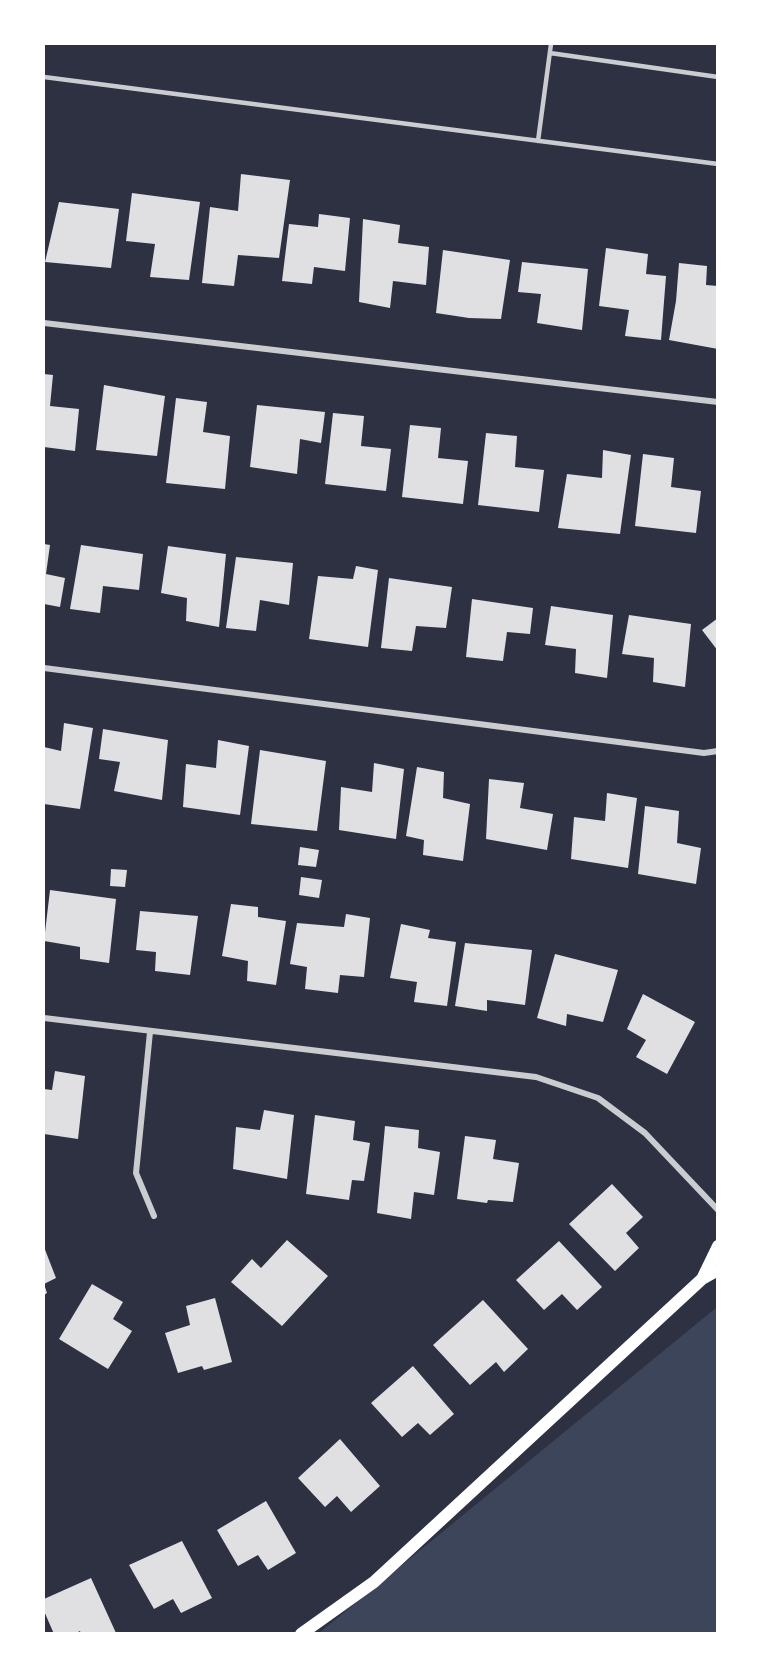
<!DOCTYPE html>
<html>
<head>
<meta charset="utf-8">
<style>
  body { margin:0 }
  #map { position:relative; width:761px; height:1677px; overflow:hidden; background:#2d3142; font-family:"Golos Text",sans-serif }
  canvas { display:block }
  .frame { position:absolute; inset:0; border:45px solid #fff; pointer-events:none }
</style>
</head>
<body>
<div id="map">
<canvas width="761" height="1677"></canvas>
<div class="frame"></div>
</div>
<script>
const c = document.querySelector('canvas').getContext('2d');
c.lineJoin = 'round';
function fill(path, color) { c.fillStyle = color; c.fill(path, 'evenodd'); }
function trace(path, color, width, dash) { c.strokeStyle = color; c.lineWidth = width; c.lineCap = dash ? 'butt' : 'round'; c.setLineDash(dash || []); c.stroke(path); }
fill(new Path2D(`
  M717 1307V1633H319Z`), '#3c4559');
fill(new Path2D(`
  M241 174 290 180 279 258 238 255 234 286 202 283 210 207 238 211Z
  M132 193 200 202 189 280 150 277 155 244 126 241Z
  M59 202 119 209 111 268 45 262Z
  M319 214 350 218 345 271 314 267 312 284 282 281 289 224 318 227Z
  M363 219 400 225 398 243 429 247 426 285 393 281 390 308 359 302Z
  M606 248 648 254 646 274 666 276 661 340 625 336 629 310 599 306Z
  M443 250 510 260 501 319 469 318 436 313Z
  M522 262 588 269 582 330 537 323 541 294 518 292Z
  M679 263 707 266 706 285 718 286V349L669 340 676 301Z
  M44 374 53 375 50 406 79 409 75 451 44 447Z
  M104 385 165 396 157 456 96 450Z
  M176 398 207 402 203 432 230 436 225 489 166 483Z
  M257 405 325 412 321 443 300 439 297 474 250 467Z
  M333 413 364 416 361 446 391 449 386 491 325 484Z
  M410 425 441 428 438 458 468 461 463 504 402 497Z
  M486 433 517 436 515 467 544 470 539 512 478 505Z
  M603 450 631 455 620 534 558 528 567 474 602 478Z
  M643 454 674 458 671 487 701 491 696 533 635 526Z
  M44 544 50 545 46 574 65 578 60 607 44 604Z
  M81 545 143 554 139 590 103 586 100 613 70 609Z
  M168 546 226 554 219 627 186 621 187 598 161 593Z
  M236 557 293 563 289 605 260 600 256 631 226 628Z
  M356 566 378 570 368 647 309 639 318 576 353 579Z
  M389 578 452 587 446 628 416 626 412 651 381 648Z
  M472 599 533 608 530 634 507 632 503 661 466 657Z
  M551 606 613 615 607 678 575 673 576 649 545 645Z
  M629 615 691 624 685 687 653 682 654 658 622 654Z
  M718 618V651L702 630Z
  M64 723 93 728 80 809 44 804V747L61 751Z
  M103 729 168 740 162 800 114 791 120 762 99 759Z
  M218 740 249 746 240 815 183 807 186 764 216 768Z
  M260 750 326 761 317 831 251 824Z
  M374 763 404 769 396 839 339 830 341 787 372 792Z
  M417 767 444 772 443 798 470 804 463 861 423 855 424 840 406 836Z
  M489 779 524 783 520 808 553 814 547 850 486 839Z
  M607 793 637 798 628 868 571 859 574 817 605 821Z
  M645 806 679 811 677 843 701 848 696 884 638 874Z
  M300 847 319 850 316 867 298 865Z
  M111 869 127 870 125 887 110 886Z
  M301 877 322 880 319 898 299 895Z
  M50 890 116 899 109 963 80 959V947L44 941Z
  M231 904 258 907V917L286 921 276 985 247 981 248 961 222 956Z
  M140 911 198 916 190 975 155 971 156 952 136 950Z
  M346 914 370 918 364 977 340 975 338 993 305 989 307 967 290 964 297 923 344 927Z
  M401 924 430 930 428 938 456 942 447 1006 414 1002 417 982 390 978Z
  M465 943 532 950 525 1005 487 1000V1011L455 1006Z
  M555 954 618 970 603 1022 567 1014 566 1026 537 1018Z
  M643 994 695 1022 667 1074 636 1057 646 1040 627 1029Z
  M55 1071 85 1076 78 1139 44 1134V1089L52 1090Z
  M264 1110 294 1115 287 1179 233 1169 236 1127 260 1130Z
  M315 1115 355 1121 353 1140 370 1143 364 1181 352 1180 349 1200 306 1194Z
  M385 1126 419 1130 418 1148 440 1152 434 1195 414 1192 411 1219 377 1213Z
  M465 1136 496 1140 493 1159 519 1163 513 1202 488 1200 487 1203 457 1199Z
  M612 1184 643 1217 626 1233 639 1248 615 1271 569 1224Z
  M287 1240 328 1276 282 1326 231 1282 252 1259 261 1268Z
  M559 1241 602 1287 577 1310 562 1294 544 1310 516 1280Z
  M44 1247 56 1278 44 1284 47 1293 44 1295Z
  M92 1284 123 1302 113 1319 132 1331 108 1369 59 1339Z
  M215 1298 232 1362 204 1370 202 1366 178 1373 165 1333 190 1325 186 1306Z
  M483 1300 528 1349 504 1372 496 1362 470 1385 433 1345Z
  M413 1366 454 1414 430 1435 418 1423 402 1437 371 1403Z
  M340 1439 380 1486 351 1512 337 1496 325 1507 298 1478Z
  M266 1501 296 1553 268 1570 258 1555 238 1566 217 1530Z
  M182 1541 212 1598 181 1613 173 1599 154 1609 129 1565Z
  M91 1578 116 1633 81 1634 80 1631 74 1634H54L44 1611V1599Z`), '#e0e0e3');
trace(new Path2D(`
  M550 53 718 77
  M44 77 718 164
  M538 141 551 44`), '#caccd0', 4.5);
trace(new Path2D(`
  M44 323 718 402
  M44 668 704 753 718 751
  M44 1018 536 1077 598 1098 645 1133 718 1210
  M150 1032 136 1173 154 1216`), '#caccd0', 6);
trace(new Path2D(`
  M718 1246 702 1279 718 1270
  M301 1634 374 1582 702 1279`), '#fff', 12);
</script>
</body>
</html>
